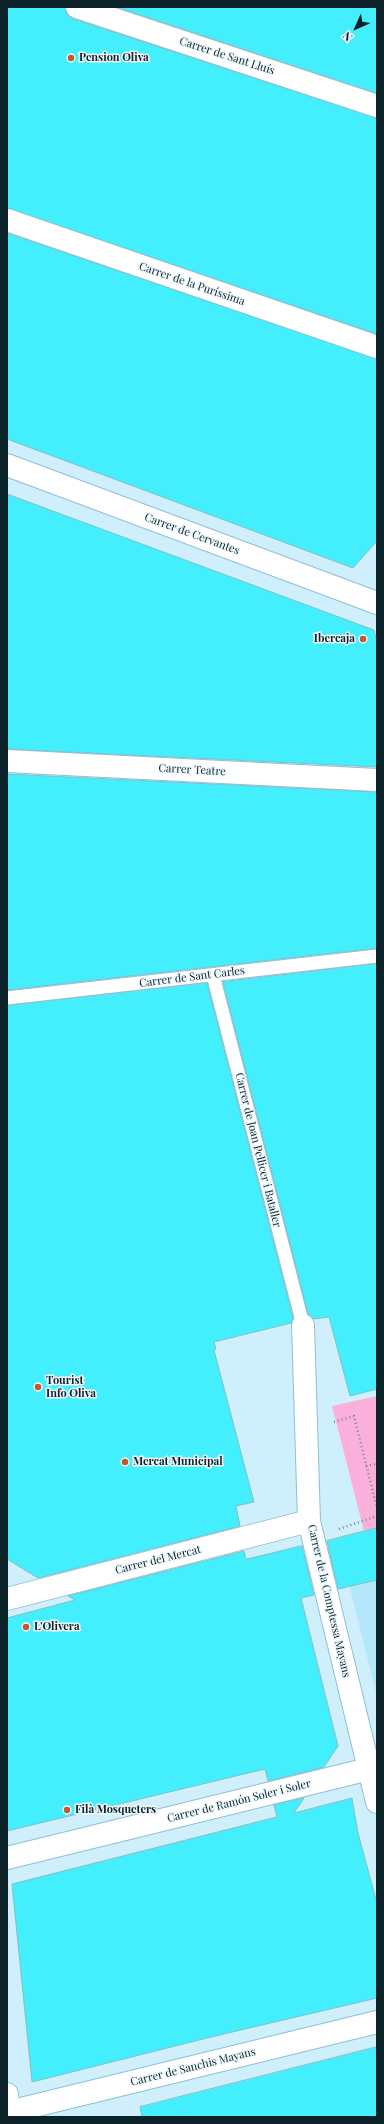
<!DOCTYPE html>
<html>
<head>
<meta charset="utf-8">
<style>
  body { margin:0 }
  #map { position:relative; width:384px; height:2124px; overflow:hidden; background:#cfeffc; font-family:"Playfair Display",serif }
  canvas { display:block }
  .frame { position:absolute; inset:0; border:8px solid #0c2229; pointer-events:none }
  .north { position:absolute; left:336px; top:8px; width:40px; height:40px; -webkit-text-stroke:3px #eef8fc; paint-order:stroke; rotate:225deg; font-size:11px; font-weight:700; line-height:16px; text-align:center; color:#0c2229 }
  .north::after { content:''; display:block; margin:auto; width:14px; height:18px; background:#0c2229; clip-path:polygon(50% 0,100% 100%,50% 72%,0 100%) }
</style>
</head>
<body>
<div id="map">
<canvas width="384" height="2124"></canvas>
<div class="frame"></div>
<div class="north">N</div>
</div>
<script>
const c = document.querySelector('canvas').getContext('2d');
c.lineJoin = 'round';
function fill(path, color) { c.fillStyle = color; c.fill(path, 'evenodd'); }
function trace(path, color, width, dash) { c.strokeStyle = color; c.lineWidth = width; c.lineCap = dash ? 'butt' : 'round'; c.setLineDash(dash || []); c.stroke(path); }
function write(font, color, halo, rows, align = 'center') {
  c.font = font + ' "Playfair Display",serif'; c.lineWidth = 3; c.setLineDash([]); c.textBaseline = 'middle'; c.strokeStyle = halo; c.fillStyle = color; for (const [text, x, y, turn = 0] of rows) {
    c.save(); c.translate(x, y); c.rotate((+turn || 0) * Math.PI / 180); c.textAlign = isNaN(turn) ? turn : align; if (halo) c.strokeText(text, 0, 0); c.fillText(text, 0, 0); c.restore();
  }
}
fill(new Path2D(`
  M377 1528V1697L337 1537Z`), '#b5e7fb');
fill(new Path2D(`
  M377 1396V1528L364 1531 332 1406Z`), '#fbafdb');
const building = new Path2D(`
  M7 7H65L67 15 73 19 377 118V334L7 208Z
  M117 7H377V93Z
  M7 233 377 359V541L353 568 7 439Z
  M7 494 374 630 377 643V767L7 749Z
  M7 774 377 792V948L7 990Z
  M377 964V1389L350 1396 329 1317 314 1319 308 1314 223 982Z
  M207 983 293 1318 291 1323 214 1342 216 1349 214 1350 254 1502 236 1506 240 1526 38 1578 7 1559V1006Z
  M377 1528V1580L338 1589 327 1541Z
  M302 1546 314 1595 301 1598 338 1746 324 1767 268 1781 265 1769 7 1831V1618L75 1600 68 1596 244 1551 246 1559Z
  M304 1798 294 1813 352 1798 358 1833 377 1903V1998L211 2037 32 2082 12 1884 277 1817 274 1805Z
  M377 2047V2117H142L140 2107Z`);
fill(building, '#43eefd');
trace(building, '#82bfc4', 1);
const lane = new Path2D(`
  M213 975 303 1325
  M7 998 377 956`);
const street = new Path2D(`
  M77 7 377 106
  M7 220 377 347
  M7 465 377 603
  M7 761 377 780
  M303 1325 309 1521 377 1802
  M7 1599 309 1521
  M7 1858 377 1767
  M9 2112 377 2022`);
const secondary = new Path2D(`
  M7 2094 10 2117`);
trace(lane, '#8cc1d5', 15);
trace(street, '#8cc1d5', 24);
trace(secondary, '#8cc1d5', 24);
trace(new Path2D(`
  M334 1422 354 1416 377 1508
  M366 1466 377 1464
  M339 1529 377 1516`), '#6e8a94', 2.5, [1, 3]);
trace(lane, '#fff', 13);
trace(street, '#fff', 22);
trace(secondary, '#fff', 22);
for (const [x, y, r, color] of [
  [71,58,4,"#c15b2b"],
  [363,639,4,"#c15b2b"],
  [38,1387,4,"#c15b2b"],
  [125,1462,4,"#c15b2b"],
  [26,1627,4,"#c15b2b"],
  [67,1810,4,"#c15b2b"]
]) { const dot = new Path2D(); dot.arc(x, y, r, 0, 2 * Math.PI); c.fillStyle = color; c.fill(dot); trace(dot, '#eef8fc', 1.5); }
write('11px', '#0c2229', '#eef8fc', [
  ["Carrer de Sant Lluís",227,56,18],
  ["Carrer de la Puríssima",192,284,19],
  ["Carrer de Cervantes",192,534,20],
  ["Carrer Teatre",192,770,3],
  ["Carrer de Sant Carles",192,977,-7],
  ["Carrer de Joan Pellicer i Bataller",258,1150,76],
  ["Carrer del Mercat",158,1560,-14],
  ["Carrer de la Comptessa Mayans",329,1601,77],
  ["Carrer de Ramón Soler i Soler",239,1801,-14],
  ["Carrer de Sanchis Mayans",193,2067,-14]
]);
write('bold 11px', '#0c2229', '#eef8fc', [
  ["Pension Oliva",79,58],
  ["Ibercaja",355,639,"right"],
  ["Tourist",46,1381],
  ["Info Oliva",46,1394],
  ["Mercat Municipal",133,1462],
  ["L'Olivera",34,1627],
  ["Filà Mosqueters",75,1810]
], 'left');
</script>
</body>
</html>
